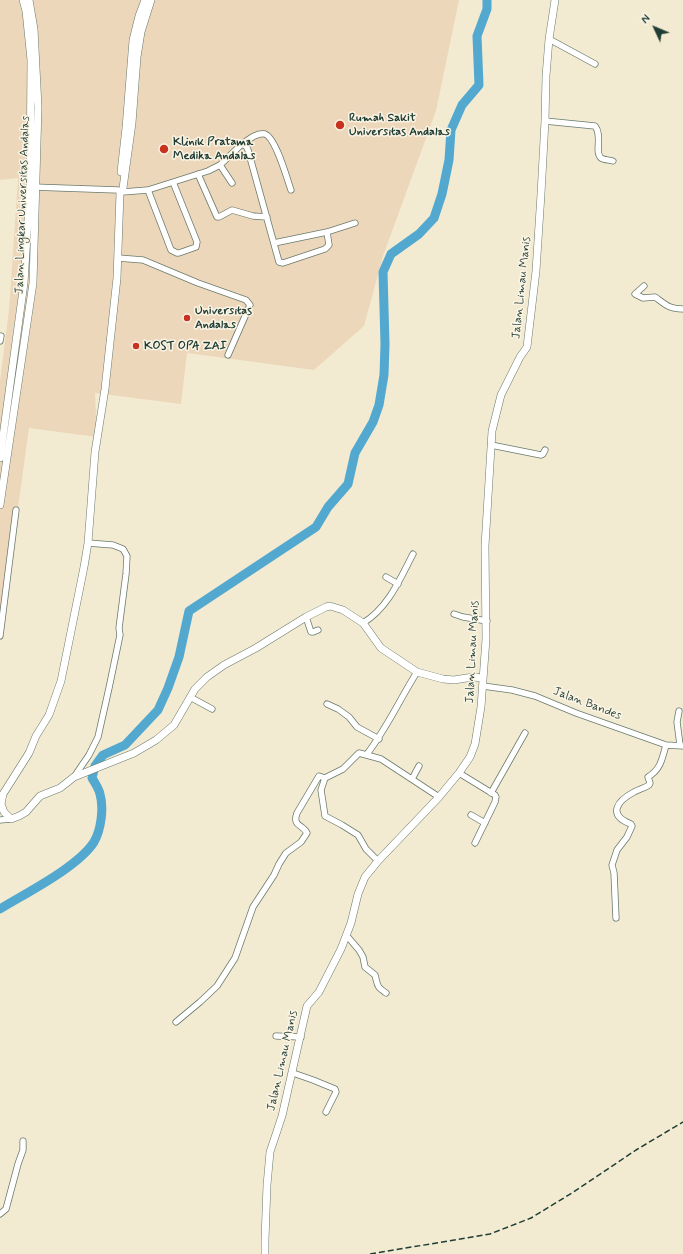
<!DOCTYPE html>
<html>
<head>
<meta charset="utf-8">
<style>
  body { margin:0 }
  #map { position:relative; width:683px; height:1254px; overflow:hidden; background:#f2ebd2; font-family:Mynerve,sans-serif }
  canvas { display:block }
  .north { position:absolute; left:635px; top:8px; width:40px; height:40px; -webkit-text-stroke:3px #fcf5e5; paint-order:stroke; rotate:314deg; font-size:11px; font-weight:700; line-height:16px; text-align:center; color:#1f3d34 }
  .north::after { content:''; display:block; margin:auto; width:14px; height:18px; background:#1f3d34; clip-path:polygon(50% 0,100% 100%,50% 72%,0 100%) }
</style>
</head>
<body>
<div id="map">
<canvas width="683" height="1254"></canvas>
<div class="north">N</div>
</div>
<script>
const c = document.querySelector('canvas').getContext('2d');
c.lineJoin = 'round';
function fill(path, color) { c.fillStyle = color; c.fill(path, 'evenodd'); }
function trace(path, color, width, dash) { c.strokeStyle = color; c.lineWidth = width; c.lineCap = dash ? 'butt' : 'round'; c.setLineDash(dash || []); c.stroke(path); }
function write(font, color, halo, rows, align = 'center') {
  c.font = font + ' Mynerve,sans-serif'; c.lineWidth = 3; c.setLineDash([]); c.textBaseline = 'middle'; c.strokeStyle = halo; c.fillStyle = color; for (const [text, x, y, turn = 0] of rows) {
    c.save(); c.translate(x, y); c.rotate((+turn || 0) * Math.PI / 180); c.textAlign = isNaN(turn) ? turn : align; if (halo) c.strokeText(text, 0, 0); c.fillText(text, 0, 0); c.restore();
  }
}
fill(new Path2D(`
  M0 0H459L436 111 383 256 364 326 314 370 187 353 181 404 95 393 97 437 29 428 0 639V381L9 310 18 178 0 180Z`), '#edd7bb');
trace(new Path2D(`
  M0 909C26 893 78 867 94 842 101 830 104 808 100 794 99 789 95 783 92 778L95 766 103 755 125 745 158 710 168 688 179 657 189 611 316 527 328 507 348 484 355 453 373 422 379 405 384 375 385 344 383 272 391 254 419 234 434 218 442 194 449 160 451 130 462 105 479 85 477 36 487 9V0`), '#52a8ce', 9);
const minor = new Path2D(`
  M549 39 595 64
  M545 121 595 126C603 136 594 152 601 158 604 160 610 160 613 161
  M242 144C248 140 257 132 265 134 276 138 287 179 291 190
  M220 165 232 183
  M198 174 217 217H219L232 210 253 216 267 217
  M32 187 118 190
  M148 190 171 250 177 253H179L196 247 197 242 173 182
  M122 192 148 190 208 171 220 165 242 144 246 146 248 150 279 262 283 263 325 249 329 245 327 232
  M274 243 327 232 355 223
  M118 258 143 260 198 283 246 300 250 305 228 355
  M644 286 635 294 643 298 655 297C666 305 669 309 683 309
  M0 341 1 336
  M491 445 541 455 543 454 545 450
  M386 577 398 584
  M454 614 463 617 487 621
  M306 617 311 632H313L318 630
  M363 623C388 608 400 579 413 554
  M0 636 16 510
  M483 686 512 690 535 696 576 713 666 745 683 746
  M190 697 212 709
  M327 704 338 709 349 717 357 727 379 739
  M679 711 677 722 680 745
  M367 754C387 728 400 699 417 672
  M459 773 495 795 496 797 495 802 475 843
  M74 777 89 755 98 737 109 688 120 635 119 628 126 574 127 556 123 549 113 545 88 543
  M412 779 419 766
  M491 793 525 733
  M471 815 485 823
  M0 820 11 819
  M378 861 366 849 358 835 342 825 325 816 321 790 325 778 343 769 359 753 381 759 439 797
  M616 918 614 873 612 865 617 850 627 837 632 826 631 824C607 815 617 801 634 792 639 789 645 788 649 785L650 783 648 777C661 769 662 759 666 745
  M347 936 359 950 363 957 365 967 375 975C378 986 376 986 386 993
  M176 1022 200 1002 217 986 235 958 253 907 274 875 279 864 286 853 301 842 307 833C303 824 292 827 297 813L319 776 325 778
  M276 1036 301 1037
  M293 1073 313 1080 335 1089 336 1092 326 1112
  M0 1214 6 1209 18 1164 23 1150V1141`);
const tertiary = new Path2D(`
  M121 172 126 128 133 40 139 16 145 0
  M123 188 132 123 137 57 141 32 151 0
  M120 193 117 278 105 389 95 452 88 543 84 567 61 681 49 715 36 736 29 753 3 794 1 804 4 812 11 819 19 816 26 812 40 796 60 788 74 777 134 753 156 740 174 725 195 689 207 677 224 665 256 648 306 617 326 607 330 606 343 610 363 623 381 648 417 672 443 679 454 680 473 677 483 678
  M0 458 24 283 30 188 31 60 26 11 23 0
  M0 505 33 283 38 107 34 29 29 0
  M265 1254V1240L267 1185 270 1152 282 1116 307 1006 319 992 341 949 351 923 358 894 365 877 378 861 439 797 459 773 470 757 475 744 481 707 486 639 485 546 492 431 501 395 520 357 527 347 536 271 541 194 545 121 546 76 549 39 555 0`);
trace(minor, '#697a6b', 7);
trace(tertiary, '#697a6b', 8);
trace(minor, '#fff', 5.5);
trace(tertiary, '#fff', 7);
trace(new Path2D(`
  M370 1254 490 1234 531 1218 572 1193 636 1150 683 1122`), '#1f3d34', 1.5, [6, 3]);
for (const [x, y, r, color] of [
  [340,125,5,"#c8321e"],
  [164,149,5,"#c8321e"],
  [187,318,4,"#c8321e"],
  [136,346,4,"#c8321e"]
]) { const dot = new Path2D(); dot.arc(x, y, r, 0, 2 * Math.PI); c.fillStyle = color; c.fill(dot); trace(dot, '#fcf5e5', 1.5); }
write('bold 12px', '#1f3d34', '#fcf5e5', [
  ["Rumah Sakit",349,118],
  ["Universitas Andalas",349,132],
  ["Klinik Pratama",173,142],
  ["Medika Andalas",173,156],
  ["Universitas",195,311],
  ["Andalas",195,325],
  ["KOST OPA ZAI",144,346]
], 'left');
write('12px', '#1f3d34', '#fcf5e5', [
  ["Jalan Lingkar Universitas Andalas",23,205,-88],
  ["Jalan Limau Manis",522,288,-84],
  ["Jalan Limau Manis",473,652,-87],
  ["Jalan Bandes",587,704,21],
  ["Jalan Limau Manis",283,1061,-77]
]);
</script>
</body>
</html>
